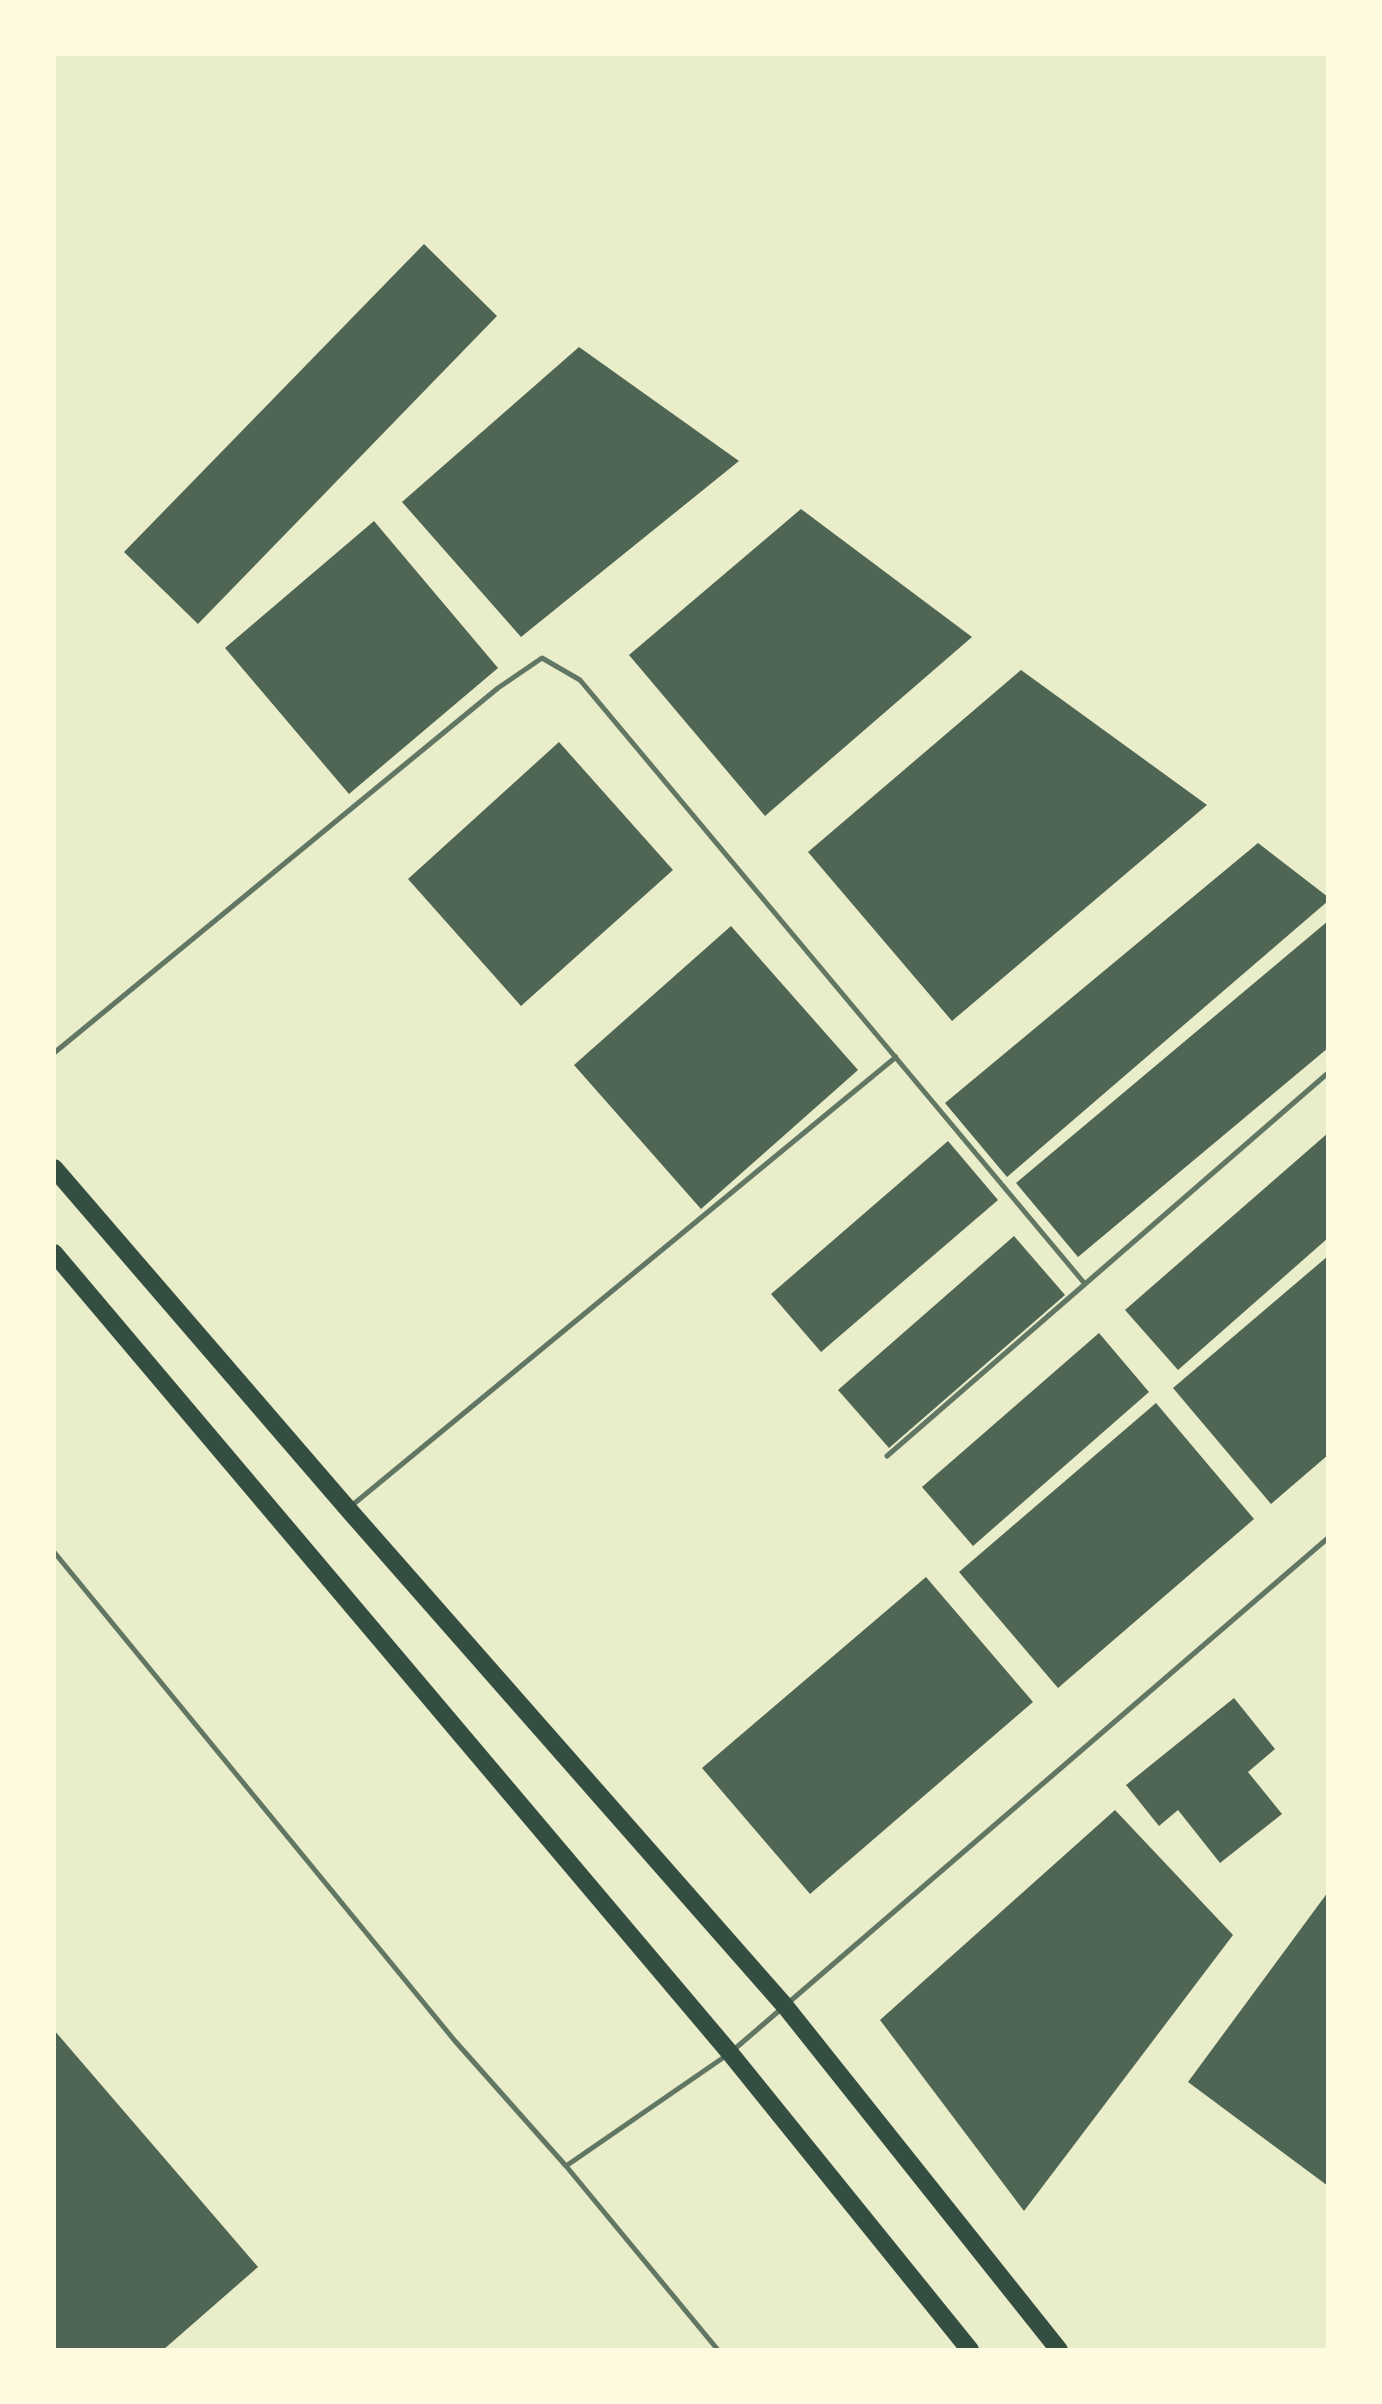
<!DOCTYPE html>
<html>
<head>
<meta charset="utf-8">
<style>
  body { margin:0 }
  #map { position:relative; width:1382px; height:2404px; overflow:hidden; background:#e9edc9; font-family:"Zilla Slab",serif }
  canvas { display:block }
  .frame { position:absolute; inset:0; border:56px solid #fefae0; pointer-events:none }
</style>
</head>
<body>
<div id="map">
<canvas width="1382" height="2404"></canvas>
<div class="frame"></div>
</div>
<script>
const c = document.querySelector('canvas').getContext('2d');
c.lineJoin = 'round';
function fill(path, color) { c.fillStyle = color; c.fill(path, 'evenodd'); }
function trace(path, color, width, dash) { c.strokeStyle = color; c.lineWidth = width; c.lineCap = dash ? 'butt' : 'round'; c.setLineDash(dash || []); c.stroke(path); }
fill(new Path2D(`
  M424 244 497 316 198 624 124 552Z
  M579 347 739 461 521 637 402 502Z
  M801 509 972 637 765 816 629 655Z
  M374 521 498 668 349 794 225 648Z
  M1021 670 1207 805 952 1021 808 852Z
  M559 742 673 870 521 1006 408 879Z
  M1258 843 1328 897V901L1007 1177 945 1103Z
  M1328 921V1048L1078 1257 1016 1183Z
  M731 926 858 1070 701 1209 574 1065Z
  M1328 1133V1238L1178 1370 1125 1310Z
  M948 1141 998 1200 821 1352 771 1294Z
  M1014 1236 1065 1295 889 1448 838 1390Z
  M1328 1256V1455L1271 1504 1173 1388Z
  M1099 1333 1149 1392 973 1546 922 1487Z
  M1156 1403 1254 1519 1058 1688 959 1572Z
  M926 1577 1033 1702 810 1894 702 1768Z
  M1234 1698 1275 1749 1248 1772 1282 1814 1220 1863 1178 1810 1159 1826 1126 1785Z
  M1115 1810 1233 1935 1024 2211 880 2020Z
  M1328 1892V2186L1188 2082Z
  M54 2030 258 2267 163 2350H54Z`), '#4f6655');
trace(new Path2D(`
  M54 1053 498 688 542 658 580 680 1085 1284
  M887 1456 1328 1073
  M350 1507 896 1057
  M54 1552 455 2041 566 2166 718 2350
  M566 2166 730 2053 1328 1538`), '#617663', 5);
trace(new Path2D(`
  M54 1168 348 1509 785 2006 1059 2350
  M54 1253 730 2053 970 2350`), '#344e41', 18);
</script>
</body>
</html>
